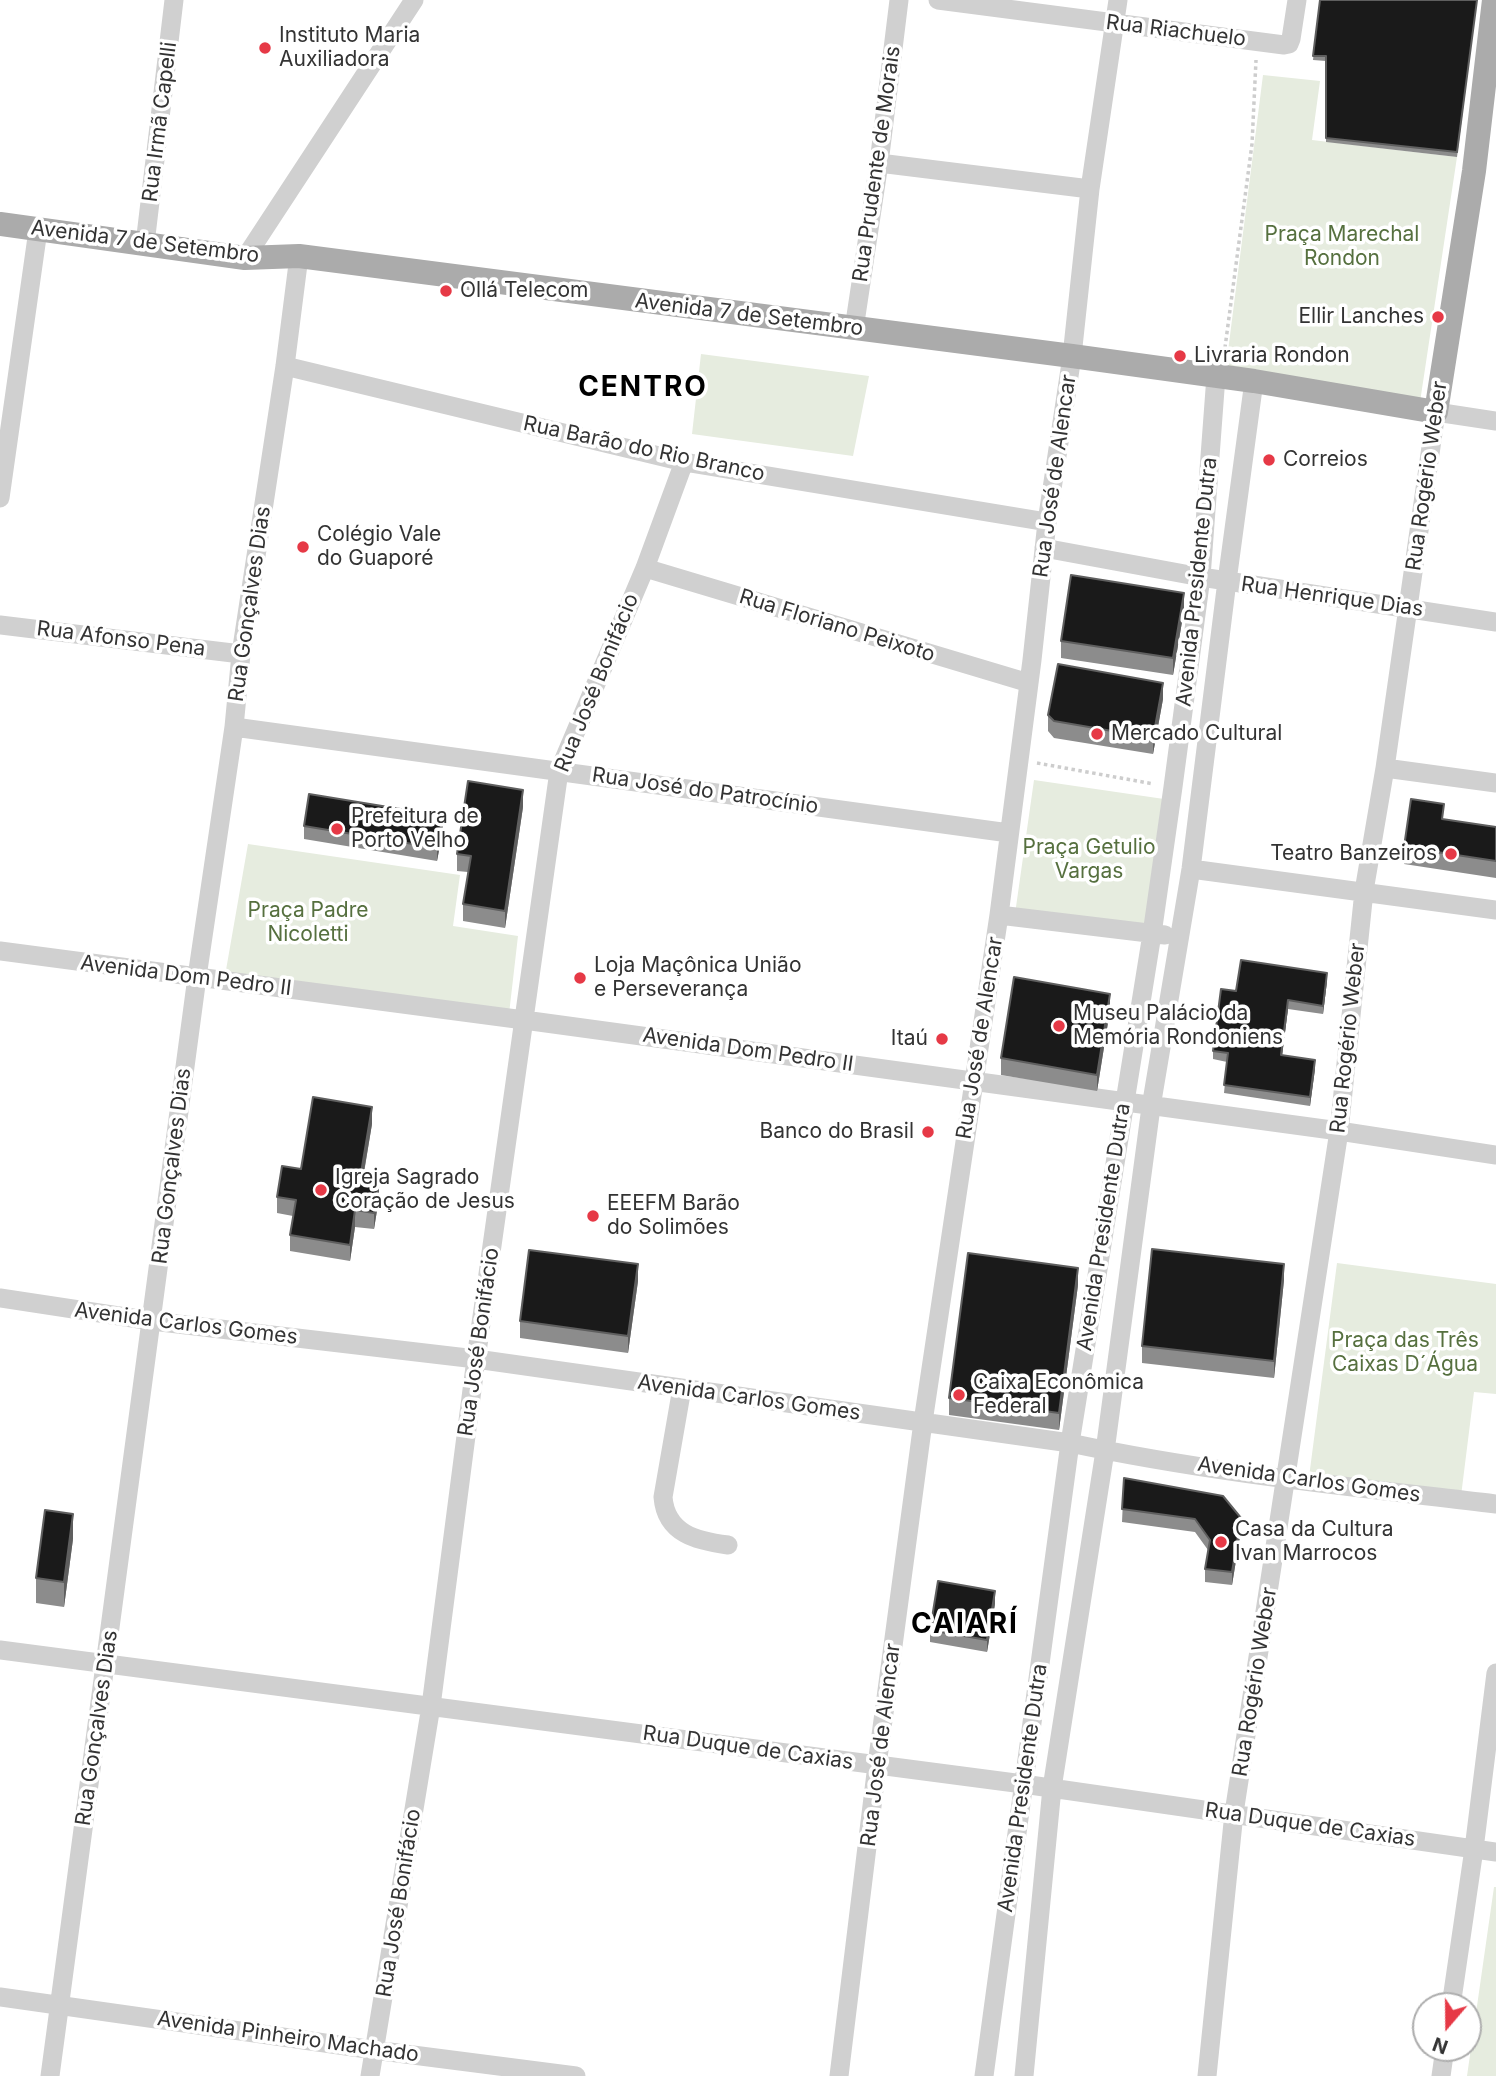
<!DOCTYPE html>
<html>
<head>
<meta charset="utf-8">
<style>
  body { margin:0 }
  #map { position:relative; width:1496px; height:2076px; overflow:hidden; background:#fff; font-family:Inter,sans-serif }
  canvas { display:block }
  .north { position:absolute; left:1412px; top:1992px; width:70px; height:70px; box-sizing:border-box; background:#fff; border:2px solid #adadad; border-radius:50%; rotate:200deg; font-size:19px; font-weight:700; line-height:28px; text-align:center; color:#333 }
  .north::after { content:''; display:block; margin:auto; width:24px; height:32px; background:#e63946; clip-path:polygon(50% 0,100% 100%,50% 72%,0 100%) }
</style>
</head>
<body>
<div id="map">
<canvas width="1496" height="2076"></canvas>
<div class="north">N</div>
</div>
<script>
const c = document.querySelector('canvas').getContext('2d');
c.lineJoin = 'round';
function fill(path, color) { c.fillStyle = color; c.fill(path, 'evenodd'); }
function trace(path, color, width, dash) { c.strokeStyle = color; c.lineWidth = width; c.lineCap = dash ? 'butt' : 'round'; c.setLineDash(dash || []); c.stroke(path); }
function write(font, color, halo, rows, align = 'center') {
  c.font = font + ' Inter,sans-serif'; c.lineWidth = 7; c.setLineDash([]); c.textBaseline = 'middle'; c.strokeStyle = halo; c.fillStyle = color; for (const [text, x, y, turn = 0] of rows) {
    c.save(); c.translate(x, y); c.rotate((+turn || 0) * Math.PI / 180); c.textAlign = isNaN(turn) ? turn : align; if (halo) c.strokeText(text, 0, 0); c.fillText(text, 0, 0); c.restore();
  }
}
fill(new Path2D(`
  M1263 75 1320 81 1312 140 1457 157 1420 402 1225 375Z
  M701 354 869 376 853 456 692 434Z
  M1034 780 1164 799 1144 940 1014 921Z
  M248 844 460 875 453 926 518 936 509 1014 232 984 226 970Z
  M1337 1263 1496 1284V1394L1474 1392 1461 1496 1309 1477Z
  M1494 1887H1496V2076H1467Z`), '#e6ecdf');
trace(new Path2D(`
  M1224 355 1252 144 1256 60
  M1037 763 1154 784`), '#cdcdcd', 3.5, [3.5, 3.5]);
trace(new Path2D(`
  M938 0 1284 45 1289 44 1291 39 1297 0
  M879 163 1090 189
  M145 244 174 0
  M245 258 414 0
  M854 329 879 163 899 0
  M285 366 684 462 1047 522
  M0 498 38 230
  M1044 548 1201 577 1496 622
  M645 568 1029 683
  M0 625 241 654
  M234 727 1009 833
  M1385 768 1496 783
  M1191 869 1496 910
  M999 915 1165 935
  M0 951 524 1020 1339 1131 1496 1155
  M0 1298 152 1321 476 1359 1070 1443C1210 1473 1354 1487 1496 1504
  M682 1388 663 1497C666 1534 697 1541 728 1545
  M0 1650 1023 1784 1496 1852
  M0 1997 374 2050 576 2076
  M1451 2006 1474 1849 1496 1673
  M50 2076 197 977 234 727 241 654 285 366 299 256
  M370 2076 431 1706 476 1359 559 771 645 568 684 462
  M839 2076 877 1765 923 1422 999 915 1032 660 1047 522 1072 356 1090 189 1118 0
  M984 2076 1070 1443 1152 934 1173 787 1201 577 1216 376
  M1024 2076 1052 1788 1105 1451 1151 1107 1191 869 1227 581 1254 381
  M1207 2076 1234 1813 1339 1131 1364 891 1385 768 1436 412 1496 421
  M1441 2076 1445 2048`), '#d0d0d0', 19);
trace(new Path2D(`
  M0 224 245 258 299 256 1072 356 1254 381 1436 412 1474 171 1494 0`), '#ababab', 24);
fill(new Path2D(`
  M1320 0H1477L1457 157 1326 142V61L1313 60Z
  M1184 610 1173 675 1061 658V641Z
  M1163 699 1153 754 1054 738 1048 731V715Z
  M523 807 505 928 463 921V904L468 872 457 871V854Z
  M1444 819 1496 827V878L1404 864V847Z
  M304 826 443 829 437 861 304 839Z
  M1327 981 1323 1014 1288 1009 1282 1056 1315 1069 1310 1106 1224 1093 1227 1062 1213 1059V1051L1236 991Z
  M1110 1010 1097 1091 1001 1075V1058Z
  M372 1124 363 1179 379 1198 374 1229 355 1227 350 1261 290 1251V1235L293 1216 277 1213V1197L301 1169Z
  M1284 1280 1274 1378 1142 1363V1346Z
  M638 1281 628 1353 520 1338V1321Z
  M1078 1285 1059 1430 949 1415V1398Z
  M1124 1478 1241 1530 1232 1585 1205 1582V1569L1208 1550 1195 1532 1122 1522Z
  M73 1539 64 1607 36 1603V1578Z
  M995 1604 987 1652 930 1642V1630Z`), '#8c8c8c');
fill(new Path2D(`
  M1184 593V610L1173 675V658Z
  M1163 683V699L1153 754V738Z
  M523 790V807L505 928V911Z
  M443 816V829L437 861V848Z
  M1327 973V981L1323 1014V1006Z
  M1110 994V1010L1097 1091V1075Z
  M1288 1000V1009L1281 1064V1055Z
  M1315 1060V1069L1310 1106V1097Z
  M372 1107V1124L360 1195V1179Z
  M379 1182V1198L374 1229V1213Z
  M355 1210V1227L350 1261V1245Z
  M638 1264V1281L628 1353V1336Z
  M1284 1264V1280L1274 1378V1361Z
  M1078 1268V1285L1059 1430V1413Z
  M73 1514V1539L64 1607V1582Z
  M1241 1518V1530L1232 1585V1572Z
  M995 1591V1604L987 1652V1640Z`), '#5f5f5f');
const building = new Path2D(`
  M1320 0H1477L1457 152 1326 138V56H1313Z
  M1071 575 1184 593 1173 658 1061 641Z
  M1058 664 1163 683 1153 738 1054 721 1048 715Z
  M468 781 523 790 505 911 463 904 471 856 457 854Z
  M309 794 443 816 437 848 304 826Z
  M1411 799 1444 804 1442 819 1496 827V861L1404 847Z
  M1241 960 1327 973 1323 1006 1288 1000 1281 1055 1315 1060 1310 1097 1224 1085 1228 1053 1213 1051 1221 989 1236 991Z
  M1014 977 1110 994 1097 1075 1001 1058Z
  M313 1097 372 1107 360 1179 379 1182 374 1213 355 1210 350 1245 290 1235 296 1200 277 1197 282 1166 301 1169Z
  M1152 1249 1284 1264 1274 1361 1142 1346Z
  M529 1250 638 1264 628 1336 520 1321Z
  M968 1253 1078 1268 1059 1413 949 1398Z
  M1124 1478 1223 1496 1241 1518 1232 1572 1205 1569 1210 1540 1195 1519 1122 1509Z
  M45 1510 73 1514 64 1582 36 1578Z
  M938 1581 995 1591 987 1640 930 1630Z`);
fill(building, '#1a1a1a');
trace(building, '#5f5f5f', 2);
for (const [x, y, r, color] of [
  [265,48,7,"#e63946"],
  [446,291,7,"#e63946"],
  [1438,317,7,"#e63946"],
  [1180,356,7,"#e63946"],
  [1269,460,7,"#e63946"],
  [303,547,7,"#e63946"],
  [1097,734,7,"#e63946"],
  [337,829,7,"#e63946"],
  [1451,854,7,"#e63946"],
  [580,978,7,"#e63946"],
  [1059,1026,7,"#e63946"],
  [942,1039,7,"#e63946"],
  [928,1132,7,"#e63946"],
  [321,1190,7,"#e63946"],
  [593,1216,7,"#e63946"],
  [959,1395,7,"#e63946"],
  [1221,1542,7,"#e63946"]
]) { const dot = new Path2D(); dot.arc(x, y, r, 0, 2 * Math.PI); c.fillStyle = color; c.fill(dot); trace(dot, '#fff', 2.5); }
write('21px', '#333', '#fff', [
  ["Rua Riachuelo",1176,31,7],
  ["Rua Irmã Capelli",160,122,-83],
  ["Rua Prudente de Morais",877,164,-82],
  ["Avenida 7 de Setembro",145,242,7],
  ["Avenida 7 de Setembro",749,315,7],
  ["Rua Barão do Rio Branco",644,449,12],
  ["Rua José de Alencar",1055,476,-82],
  ["Rua Rogério Weber",1427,476,-82],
  ["Avenida Presidente Dutra",1197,582,-84],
  ["Rua Henrique Dias",1332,597,8],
  ["Rua Gonçalves Dias",250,604,-82],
  ["Rua Floriano Peixoto",837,626,17],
  ["Rua Afonso Pena",121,639,7],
  ["Rua José Bonifácio",597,683,-68],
  ["Rua José do Patrocínio",705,791,8],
  ["Avenida Dom Pedro II",186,976,7],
  ["Rua José de Alencar",980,1038,-81],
  ["Rua Rogério Weber",1348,1038,-84],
  ["Avenida Dom Pedro II",748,1050,8],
  ["Rua Gonçalves Dias",172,1166,-83],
  ["Avenida Presidente Dutra",1104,1227,-81],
  ["Avenida Carlos Gomes",186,1324,7],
  ["Rua José Bonifácio",479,1342,-82],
  ["Avenida Carlos Gomes",749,1398,8],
  ["Avenida Carlos Gomes",1309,1480,8],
  ["Rua Rogério Weber",1255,1682,-81],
  ["Rua Gonçalves Dias",97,1728,-82],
  ["Rua José de Alencar",881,1745,-83],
  ["Rua Duque de Caxias",748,1748,8],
  ["Avenida Presidente Dutra",1023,1788,-82],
  ["Rua Duque de Caxias",1310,1825,8],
  ["Rua José Bonifácio",399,1903,-81],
  ["Avenida Pinheiro Machado",288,2037,8]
]);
write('21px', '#333', '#fff', [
  ["Instituto Maria",279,36],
  ["Auxiliadora",279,60],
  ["Ollá Telecom",460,291],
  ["Ellir Lanches",1424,317,"right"],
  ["Livraria Rondon",1194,356],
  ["Correios",1283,460],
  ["Colégio Vale",317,535],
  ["do Guaporé",317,559],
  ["Mercado Cultural",1111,734],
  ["Prefeitura de",351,817],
  ["Porto Velho",351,841],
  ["Teatro Banzeiros",1437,854,"right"],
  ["Loja Maçônica União",594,966],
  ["e Perseverança",594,990],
  ["Museu Palácio da",1073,1014],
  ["Memória Rondoniens",1073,1038],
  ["Itaú",928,1039,"right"],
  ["Banco do Brasil",914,1132,"right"],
  ["Igreja Sagrado",335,1178],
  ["Coração de Jesus",335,1202],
  ["EEEFM Barão",607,1204],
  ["do Solimões",607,1228],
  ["Caixa Econômica",973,1383],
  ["Federal",973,1407],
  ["Casa da Cultura",1235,1530],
  ["Ivan Marrocos",1235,1554]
], 'left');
write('21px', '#56703f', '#fff', [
  ["Praça Marechal",1342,235],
  ["Rondon",1342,259],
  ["Praça Getulio",1089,848],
  ["Vargas",1089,872],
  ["Praça Padre",308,911],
  ["Nicoletti",308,935],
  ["Praça das Três",1405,1341],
  ["Caixas D´Água",1405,1365]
]);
c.letterSpacing = '2px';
write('bold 28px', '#000', '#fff', [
  ["CENTRO",643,388],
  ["CAIARÍ",965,1625]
]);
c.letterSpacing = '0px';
</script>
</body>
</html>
